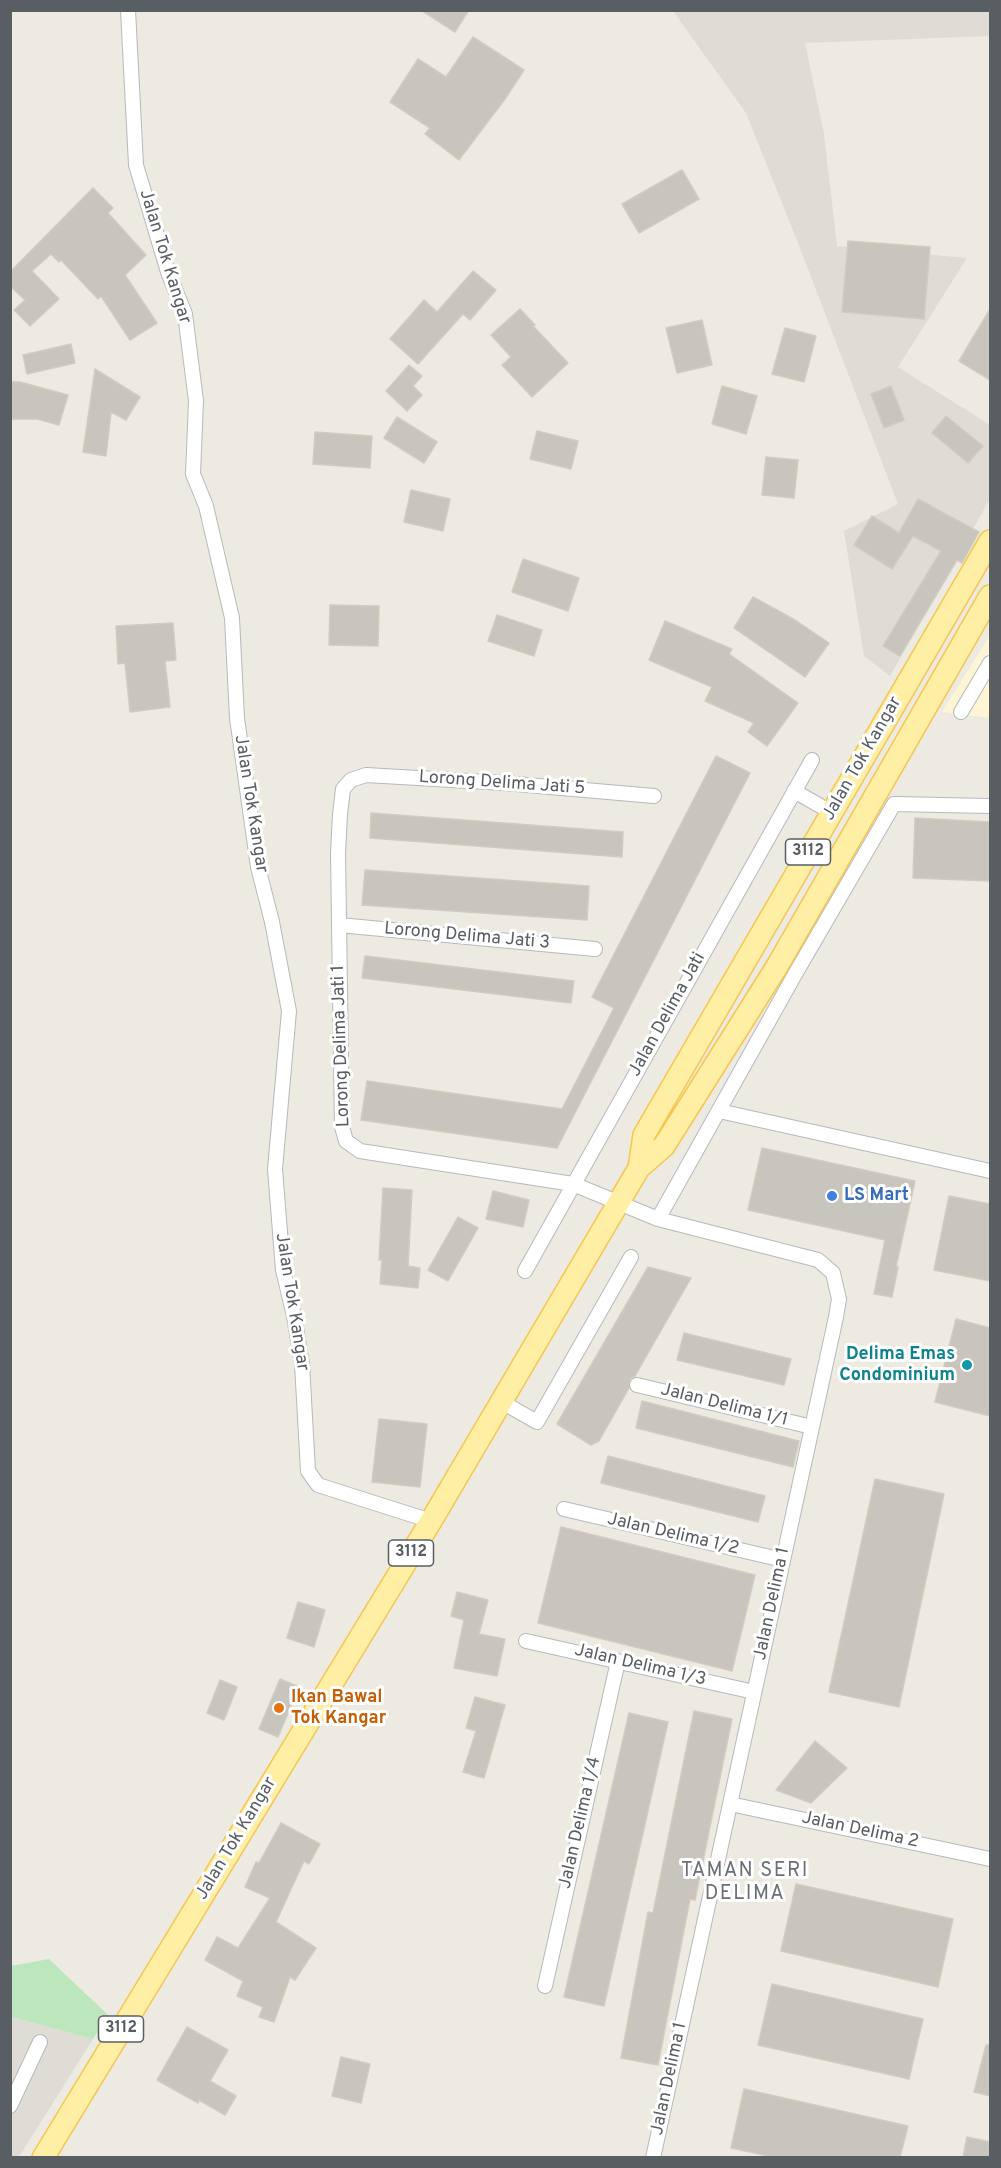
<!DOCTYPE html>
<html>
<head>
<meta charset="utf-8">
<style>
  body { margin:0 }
  #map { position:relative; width:1001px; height:2168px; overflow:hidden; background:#edeae1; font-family:Overpass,sans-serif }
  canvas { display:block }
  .frame { position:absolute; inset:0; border:12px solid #595e63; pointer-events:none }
</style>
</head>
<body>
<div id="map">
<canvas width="1001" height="2168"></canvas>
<div class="frame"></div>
</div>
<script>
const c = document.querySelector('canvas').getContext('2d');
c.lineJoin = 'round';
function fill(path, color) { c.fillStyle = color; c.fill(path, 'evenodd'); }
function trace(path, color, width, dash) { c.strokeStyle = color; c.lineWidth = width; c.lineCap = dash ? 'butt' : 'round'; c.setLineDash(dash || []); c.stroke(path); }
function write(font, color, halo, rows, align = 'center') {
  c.font = font + ' Overpass,sans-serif'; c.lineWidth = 6; c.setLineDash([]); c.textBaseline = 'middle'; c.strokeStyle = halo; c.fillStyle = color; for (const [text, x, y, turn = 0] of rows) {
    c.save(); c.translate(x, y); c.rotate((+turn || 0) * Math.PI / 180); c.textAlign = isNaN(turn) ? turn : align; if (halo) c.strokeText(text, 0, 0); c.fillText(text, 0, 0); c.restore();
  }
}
fill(new Path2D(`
  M990 635V718L942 712Z`), '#fff4d4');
fill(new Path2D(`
  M673 11H990V36L805 43 824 134 837 246 967 258 898 367 990 425V499L890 676 864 656 844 531 898 504 798 243 746 113Z
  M10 2017 93 2039 19 2157H11Z`), '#dedcd5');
fill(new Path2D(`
  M49 1959 108 2015 93 2039 11 2017V1966Z`), '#bce6bc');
const building = new Path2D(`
  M421 10H469L455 32Z
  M473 37 524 70 505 99 459 160 425 134 430 128 390 102 418 59 446 77Z
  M682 170 699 199 639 233 622 204Z
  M93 188 113 208 108 213 146 255 125 275 157 323 130 340 101 296 98 299 61 260 59 262 51 254 32 271 59 299 30 326 14 310 25 300 10 286V272Z
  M848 241 930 247 924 319 842 312Z
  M473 271 496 290 470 320 463 314 418 364 390 339 424 300 437 312Z
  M520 309 535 325 533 326 568 363 532 397 502 365 511 357 491 335Z
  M990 309V380L959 361Z
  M702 320 712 365 677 373 666 328Z
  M785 328 816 336 804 382 772 374Z
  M71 344 75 363 27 374 23 355Z
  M409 365 422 376 413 386 422 395 407 411 386 391Z
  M95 369 140 397 126 420 111 412 106 456 83 452Z
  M10 382H20L68 395 59 425 37 419H10Z
  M722 386 757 396 746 434 712 424Z
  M891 386 904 420 884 428 871 394Z
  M946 416 983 446 968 463 932 433Z
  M397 417 437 442 424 463 384 438Z
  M537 431 578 441 571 469 530 459Z
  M315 432 372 436 370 468 313 464Z
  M766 457 798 460 794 498 762 495Z
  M411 490 450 499 443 531 404 522Z
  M918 499 979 532 962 563 957 560 900 656 883 646 941 551 913 536 892 569 854 545 872 516 899 533Z
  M523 559 579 578 568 611 512 592Z
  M753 597 795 620 829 643 805 677 734 628Z
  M330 605 379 606 378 646 329 645Z
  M497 615 542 630 534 656 488 641Z
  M665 621 732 649 729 654 798 703 767 746 748 732 754 723 705 701 712 687 649 660Z
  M173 623 176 660 165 661 170 707 130 712 125 663 118 664 116 626Z
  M716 756 750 773 557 1148 361 1120 367 1081 562 1109 614 1008 592 997Z
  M371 813 623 832 622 857 370 838Z
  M915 818 990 822V881L913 878Z
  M365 870 589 886 587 920 362 905Z
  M365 956 574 981 571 1003 362 978Z
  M762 1148 915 1181 896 1267H898L892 1297 874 1294 885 1240 748 1210Z
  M383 1188 412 1190 408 1266 420 1268 418 1288 380 1284 382 1260H379Z
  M493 1191 529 1200 523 1227 486 1219Z
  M949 1196 990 1204V1281L934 1270Z
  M458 1217 478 1228 448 1281 428 1270Z
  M648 1267 691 1278 635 1376 630 1379 629 1388 599 1441 591 1445 557 1424Z
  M956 1319 990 1328V1416L935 1402Z
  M684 1333 791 1359 784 1385 677 1360Z
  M642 1401 799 1441 793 1467 636 1428Z
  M379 1419 427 1424 420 1487 372 1482Z
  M608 1456 765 1496 758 1522 601 1483Z
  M875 1479 944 1494 899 1707 829 1692Z
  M561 1527 755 1575 732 1671 538 1623Z
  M457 1592 488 1600 479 1634 505 1639 497 1676 454 1668 464 1620 451 1616Z
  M298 1602 325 1610 314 1647 287 1638Z
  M280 1679 299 1687 278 1737 259 1729Z
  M220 1680 237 1687 224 1720 207 1713Z
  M475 1697 505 1705 484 1778 463 1772 476 1731 466 1728Z
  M694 1711 732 1719 695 1900 690 1899 658 2065 621 2058 648 1912 653 1913Z
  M629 1713 668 1722 604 2006 564 1997Z
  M815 1741 847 1768 811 1803 776 1790Z
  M281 1823 320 1844 309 1864 304 1861 276 1922 316 1948 295 1980 290 1977 274 2022 259 2017 263 2007 237 1996 243 1981 205 1960 217 1937 238 1948 270 1898 245 1887 256 1862 259 1863Z
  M796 1884 953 1919 938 1987 781 1951Z
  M772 1984 923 2019 909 2079 758 2045Z
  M187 2027 228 2050 210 2081 236 2096 225 2115 199 2100 198 2103 157 2080Z
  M986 2045H990V2096L974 2092Z
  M341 2057 370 2064 361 2103 332 2096Z
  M744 2089 908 2126 900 2157H773L731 2148Z
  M967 2137 990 2142V2157H963Z`);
fill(building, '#c8c5be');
trace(building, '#d2ccbf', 1.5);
const minor = new Path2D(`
  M128 10 136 165 168 272 185 314 196 401 193 474 206 506 232 618 237 718 258 867 272 922 289 1011 275 1169 283 1270 294 1316 302 1364 308 1471 318 1485 431 1521
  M961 712 990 663
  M794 791 831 812
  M339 925 595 949
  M719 1111 990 1171
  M658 1219 794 976 894 804 990 806
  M525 1271 812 760
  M637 1385 812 1427
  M502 1402 537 1422 631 1257
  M564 1509 783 1560
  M526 1641 754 1692
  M730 1804 990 1859
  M545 1986 618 1661
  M10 2106 40 2042
  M653 2158 836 1317 839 1299 833 1273 818 1260 658 1219 573 1184 360 1151 346 1141 342 1127 338 853 340 814 343 789 351 780 366 775 504 783 654 796`);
const primary = new Path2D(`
  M639 1168 644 1135 990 541
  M43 2158 431 1521 639 1168 664 1146 776 968 990 596`);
trace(minor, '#b6b9be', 16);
trace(primary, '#f7c550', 24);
trace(minor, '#fff', 14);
trace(primary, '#ffefa4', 21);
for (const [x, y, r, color] of [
  [832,1196,6,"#3f7fe0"],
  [967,1365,6,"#0f9aa8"],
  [279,1708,6,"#e8710a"]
]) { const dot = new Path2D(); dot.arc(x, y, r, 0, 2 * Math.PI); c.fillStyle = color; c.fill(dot); trace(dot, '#fff', 2); }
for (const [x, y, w] of [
  [808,852,45],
  [411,1553,45],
  [121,2029,45]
]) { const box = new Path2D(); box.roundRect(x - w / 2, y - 13, w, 26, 4.5); c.fillStyle = '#fff'; c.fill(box); trace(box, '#595e63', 1.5); }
write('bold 16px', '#595e63', null, [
  ["3112",808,852],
  ["3112",411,1553],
  ["3112",121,2029]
]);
write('18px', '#595e63', '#fff', [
  ["Jalan Tok Kangar",164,257,73],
  ["Jalan Tok Kangar",863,759,-60],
  ["Lorong Delima Jati 5",502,784,4],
  ["Jalan Tok Kangar",250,804,81],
  ["Lorong Delima Jati 3",467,937,5],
  ["Jalan Delima Jati",668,1015,-61],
  ["Lorong Delima Jati 1",342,1046,-92],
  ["Jalan Tok Kangar",291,1302,81],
  ["Jalan Delima 1/1",724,1406,14],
  ["Jalan Delima 1/2",673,1535,13],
  ["Jalan Delima 1",773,1604,-78],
  ["Jalan Delima 1/3",640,1666,13],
  ["Jalan Delima 1/4",581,1823,-77],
  ["Jalan Delima 2",860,1831,12],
  ["Jalan Tok Kangar",237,1839,-59],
  ["Jalan Delima 1",670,2079,-78]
]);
write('bold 18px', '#366cbe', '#fff', [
  ["LS Mart",844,1196]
], 'left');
write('bold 18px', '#0d838f', '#fff', [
  ["Delima Emas",955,1355],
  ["Condominium",955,1376]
], 'right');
write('bold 18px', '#c56008', '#fff', [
  ["Ikan Bawal",291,1698],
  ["Tok Kangar",291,1719]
], 'left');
c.letterSpacing = '1.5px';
write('20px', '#6a7075', '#fff', [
  ["TAMAN SERI",745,1872],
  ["DELIMA",745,1895]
]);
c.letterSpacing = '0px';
</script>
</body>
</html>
